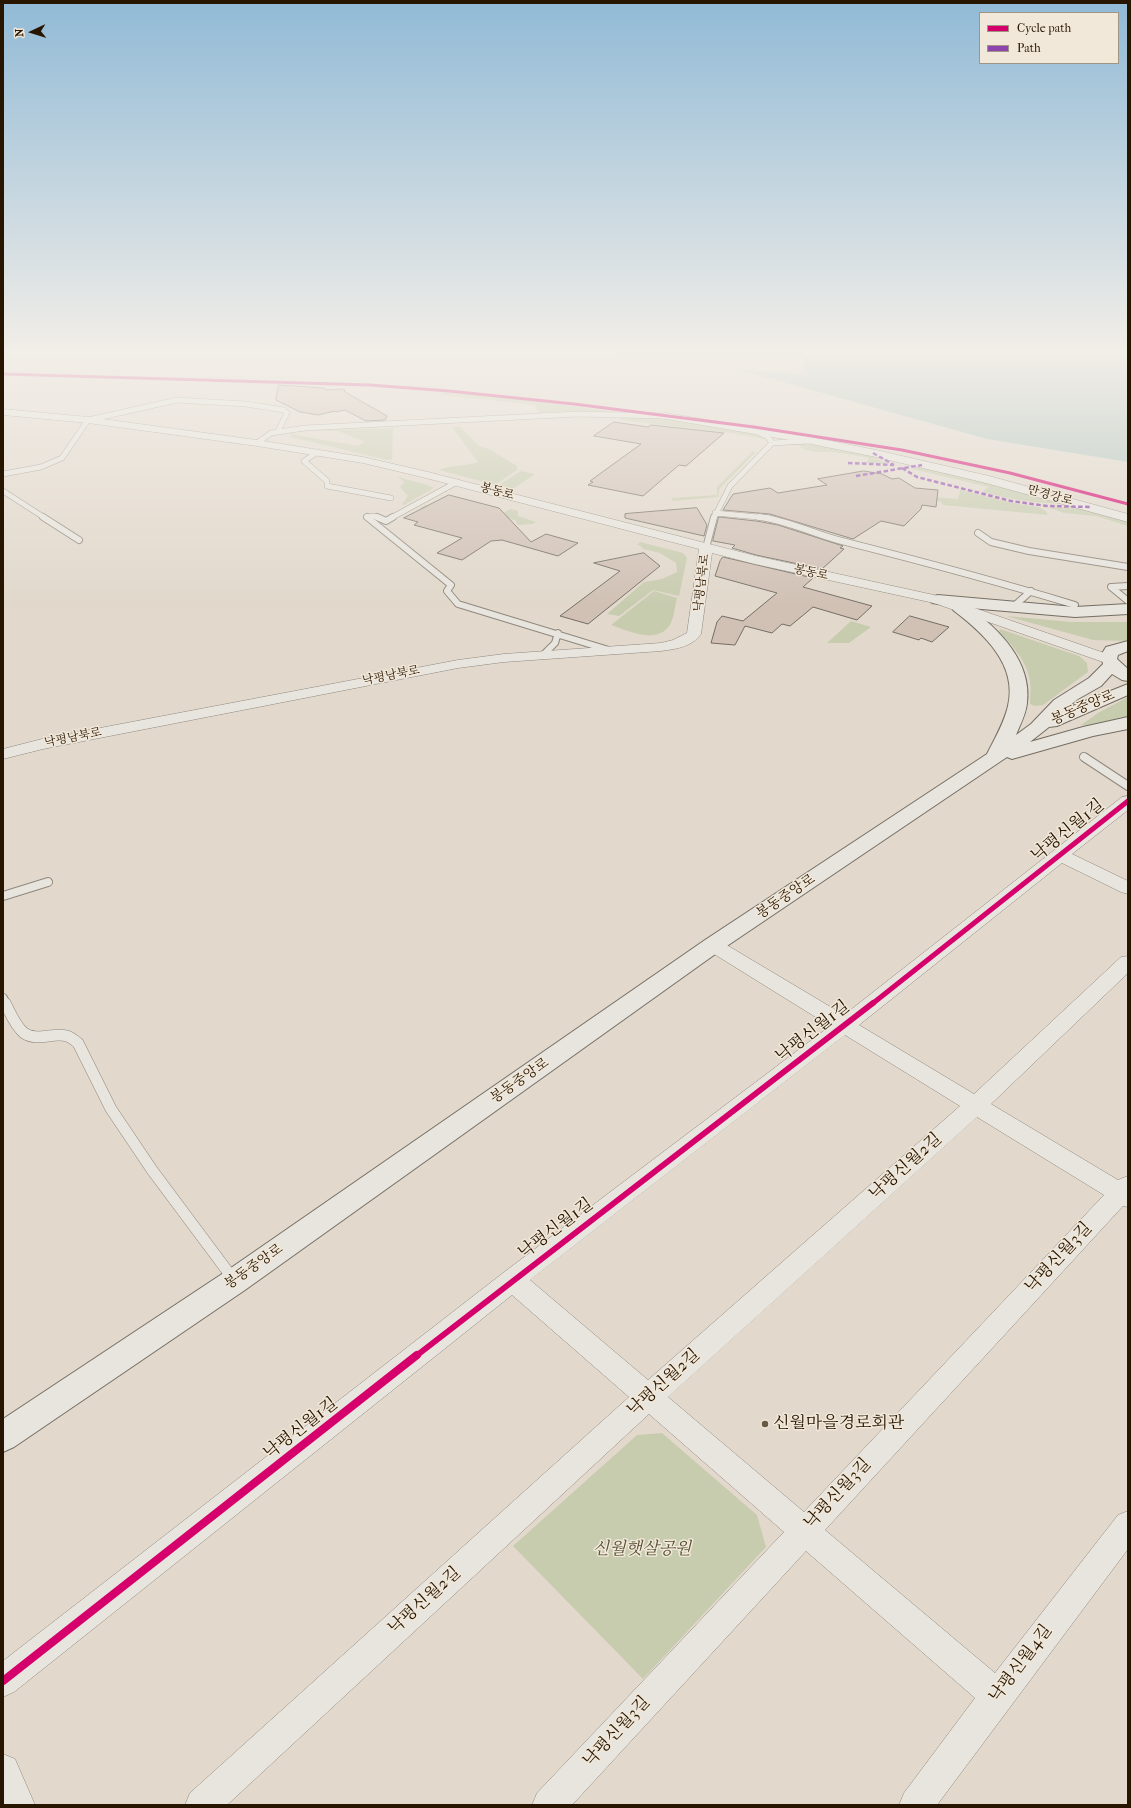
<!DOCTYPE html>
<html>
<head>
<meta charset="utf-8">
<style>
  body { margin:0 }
  #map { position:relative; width:1131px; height:1808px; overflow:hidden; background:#e2d9cc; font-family:"IM FELL French Canon",serif }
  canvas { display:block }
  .frame { position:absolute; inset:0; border:4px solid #271500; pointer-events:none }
  .legend { position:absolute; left:979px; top:12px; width:140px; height:52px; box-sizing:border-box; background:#f1e8d9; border:1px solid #a09482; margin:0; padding:5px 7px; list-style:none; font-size:12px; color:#271500 }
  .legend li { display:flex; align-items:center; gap:8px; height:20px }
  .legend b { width:20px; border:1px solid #a09482 }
  .north { position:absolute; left:12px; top:12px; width:40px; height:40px; -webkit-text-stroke:3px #f1e8d9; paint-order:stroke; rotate:266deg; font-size:11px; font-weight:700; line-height:16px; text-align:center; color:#271500 }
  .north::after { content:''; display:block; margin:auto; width:14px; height:18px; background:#271500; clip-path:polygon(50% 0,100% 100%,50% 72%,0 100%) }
</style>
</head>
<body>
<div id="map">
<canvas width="1131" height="1808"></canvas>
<div class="frame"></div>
<ul class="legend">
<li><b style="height:5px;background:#d6006c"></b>Cycle path</li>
<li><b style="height:5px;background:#8e44ad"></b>Path</li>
</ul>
<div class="north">N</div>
</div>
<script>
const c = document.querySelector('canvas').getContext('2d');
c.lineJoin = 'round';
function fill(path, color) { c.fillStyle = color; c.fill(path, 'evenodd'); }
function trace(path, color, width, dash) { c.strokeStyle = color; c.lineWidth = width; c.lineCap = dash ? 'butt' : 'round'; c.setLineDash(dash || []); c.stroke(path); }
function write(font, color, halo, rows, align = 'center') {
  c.font = font + ' "IM FELL French Canon","Noto Serif KR",serif'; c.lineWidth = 3; c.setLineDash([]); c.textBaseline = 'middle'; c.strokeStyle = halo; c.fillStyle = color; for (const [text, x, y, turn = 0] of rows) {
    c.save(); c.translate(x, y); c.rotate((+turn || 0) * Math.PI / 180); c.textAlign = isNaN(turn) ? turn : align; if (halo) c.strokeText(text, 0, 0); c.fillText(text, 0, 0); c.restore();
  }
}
fill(new Path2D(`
  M443 392 525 400 623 413 579 411 538 413 535 405 440 395Z
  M621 417 662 418 752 432 764 439 730 433 619 420Z
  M452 427H460L479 446 489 449 517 466V470L495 485 439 470C451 464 465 467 478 462Z
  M393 428 392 460 383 459 291 437V434L358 446 365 442 338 431H304Z
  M801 442 871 456 886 463 885 464 866 463 869 458 834 452H815L805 450 798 445 782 444Z
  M747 451 756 452 720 488 718 497 673 501 671 498 717 495V487L752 452Z
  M920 467 1006 486 1070 504C1040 504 1011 500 982 492L989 487 912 469Z
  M521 471 535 474 513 489 499 485Z
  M397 476C409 481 423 482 434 488L404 505 402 504 408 496 400 487 404 482Z
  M960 490 1013 503 1039 507 1046 511 1048 515 943 505 941 502 912 495 958 499Z
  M425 505H432L494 519 510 509 518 511V516L536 522 533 524 518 525 515 520 507 519 481 523 420 508Z
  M1047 507 1089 509 1128 521V526L1096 516 1064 513Z
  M640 542 683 553 687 558 679 596 653 590 619 616 607 614 644 582 662 579 677 572 676 563 660 553 643 549 641 546 637 545Z
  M654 591 677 598C675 606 674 618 670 625 656 645 629 631 611 625Z
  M1006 616 1072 622H1128V641L1093 640Z
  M851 621 871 627 849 643H827Z
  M1000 629 1079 656 1087 663 1088 672 1043 705 1035 706 1030 704C1030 697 1031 689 1030 682 1028 662 1012 645 999 632Z
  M1128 697V718L1089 726 1081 725 1098 713Z
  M662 1433 757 1515 766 1547 643 1679 513 1546 637 1435Z`), '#c8ccaf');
fill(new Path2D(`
  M596 353H1128V462L987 439 736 369 803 374 804 355 685 356Z`), '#aec4bc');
const building = new Path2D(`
  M279 385 324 388 325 390 344 389 345 392 387 416 385 420 366 421 345 410 336 412 335 411 318 415 300 412 276 400Z
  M614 422 648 427 651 425 724 433 686 466 679 465 643 496 588 485 593 482 590 481 641 444 594 436Z
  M864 471 882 474 892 479 899 478 915 488 938 490 936 507 922 505 921 509 904 526 881 521 853 539 770 514 723 510 733 494 770 488 778 493 827 485 818 479Z
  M449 495 499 508 531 542 546 534 578 543 558 556 502 540 491 541 462 560 437 553 462 538 414 525 418 522 404 518Z
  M697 508 707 525 704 536 625 518V514Z
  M719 517 756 521 778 525 843 546 840 548 844 549 822 569 756 555 732 548 735 545 713 541Z
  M644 553 660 566 588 624 560 616 620 571 594 563Z
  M723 557 813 578 803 587 872 606 857 620 813 607 790 626 782 624 772 633 745 626 735 645 711 643 717 622 722 616 743 621 777 593 715 576 720 561Z
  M910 616 949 627 932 642 921 638 919 640 893 632Z`);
fill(building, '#d1c1b5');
trace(building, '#746d63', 1);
const laneFar3 = new Path2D(`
  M754 430 768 437 772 443
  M257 443 271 433 305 428 578 414 665 416
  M318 452 304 461 327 481V486L391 498
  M3 474 41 467 62 458 88 420 177 400 246 404 284 410 287 413 278 431
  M3 491 45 518
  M715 513 769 518
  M368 518 367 517 374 516 379 518
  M391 518 457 482
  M714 518 730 486 772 443 808 441`);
const laneFar2 = new Path2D(`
  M43 517 79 540
  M367 517 451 585 447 591 458 604 612 651
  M377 517 386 521 393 517
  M759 517C786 520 812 533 838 540 917 560 996 581 1075 605
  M978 533 991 542 1029 551 1128 567
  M706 548 714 517
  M1128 586 1111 587 1128 601
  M1014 606 1031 591
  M543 655 555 643 558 633`);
const laneFar1 = new Path2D(`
  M1084 757 1128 786
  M3 896 48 882
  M3 998 6 1004`);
const lane = new Path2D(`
  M5 1003C10 1012 15 1026 24 1033 37 1042 53 1032 67 1036 71 1037 75 1041 78 1043L111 1109 152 1170 234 1280`);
const street = new Path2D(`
  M3 409 88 417 257 440 363 457 428 472 756 556 943 597 1113 656 1115 659 1113 662 1108 663 1103 662 934 603 755 564 712 553 701 634C692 647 676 649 661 651L504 662 458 668 43 749 3 759V749L42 739 458 660 504 654 661 643 673 640 687 633 699 549 422 477 363 463 257 446 88 423 3 415Z
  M665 413 796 434 876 450 989 476 1128 514V522L982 482 876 457 796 441 661 418 660 416Z
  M1128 796V810L1072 854 1128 881V894L1121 892 1062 863 859 1025 974 1094 1121 957 1128 956V973L991 1104 1118 1180 1128 1176V1207L1123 1206 825 1530 995 1673 1118 1515 1128 1511V1549L937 1805H899L904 1793 975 1698 806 1551 572 1805H532L537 1793 784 1532 649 1414 227 1805H185L190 1793 629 1397 512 1295 14 1692 3 1697V1661L503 1273 830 1026 706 949 703 945 706 941 713 939 720 941 844 1015 1122 797ZM845 1035 960 1106 648 1380 530 1280ZM977 1117 1104 1195 804 1512 668 1397Z
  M3 1754 15 1759 35 1805H3Z`);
const secondary = new Path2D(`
  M938 595 1075 607 1128 604V614L1075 617 970 608C1000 630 1032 662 1027 703 1026 714 1020 725 1016 735L1031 724 1054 700 1089 678 1103 664 1101 655 1106 647 1128 641V651L1118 655 1117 659 1128 669V681L1122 680 1112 674 1101 686 1078 699 1065 709 1128 684V695L1057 726 1049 727 1030 742 1083 727 1128 717V729L1093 736 1012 759 1007 757 721 950 245 1290 14 1447 3 1452V1419L225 1272 705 940 987 754C995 738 1004 723 1008 706 1018 664 983 633 953 610L952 606 932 603 930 600 932 597Z`);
trace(laneFar3, '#8f887e', 6);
trace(laneFar2, '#8f887e', 8);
trace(laneFar1, '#8f887e', 10);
trace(lane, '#8f887e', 12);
trace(street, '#8f887e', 1);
trace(secondary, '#746d63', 2);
trace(laneFar3, '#e8e4de', 5);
trace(laneFar2, '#e8e4de', 6);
trace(laneFar1, '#e8e4de', 8);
trace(lane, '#e8e4de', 11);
fill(street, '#e8e4de');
fill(secondary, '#e8e4de');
trace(new Path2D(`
  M873 453 894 465
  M848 463 894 465
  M902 468 917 477 1011 501 1047 506 1091 507
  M856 476 922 465`), '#8e44ad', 2.5, [4.5, 2.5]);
trace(new Path2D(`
  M3 374 370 385 449 391 574 404 754 427 902 450 1010 473 1128 504`), '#d6006c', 3);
trace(new Path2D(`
  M872 1004 1128 801`), '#d6006c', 5);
trace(new Path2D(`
  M416 1356 873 1003`), '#d6006c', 6);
trace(new Path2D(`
  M3 1681 417 1355`), '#d6006c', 8);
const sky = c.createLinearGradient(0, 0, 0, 606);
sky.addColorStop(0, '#91bad6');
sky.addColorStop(0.58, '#f2eee8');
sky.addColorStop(1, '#f2eee800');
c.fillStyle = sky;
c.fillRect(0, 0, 1131, 606);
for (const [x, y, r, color] of [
  [765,1424,4,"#685a47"]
]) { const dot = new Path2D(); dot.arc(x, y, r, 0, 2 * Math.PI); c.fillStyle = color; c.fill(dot); trace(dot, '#f1e8d9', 1.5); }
write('12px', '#271500', '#f1e8d9', [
  ["봉동로",497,492,15],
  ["만경강로",1050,496,15],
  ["봉동로",811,573,12],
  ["낙평남북로",702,583,-83],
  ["낙평남북로",391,676,-11],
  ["낙평남북로",73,738,-11]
]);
write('14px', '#271500', '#f1e8d9', [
  ["봉동중앙로",1083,708,-23],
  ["봉동중앙로",786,897,-34],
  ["봉동중앙로",520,1081,-35],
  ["봉동중앙로",254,1267,-35]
]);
write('17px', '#271500', '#f1e8d9', [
  ["낙평신월1길",1068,831,-39],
  ["낙평신월1길",813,1032,-38],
  ["낙평신월2길",906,1167,-42],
  ["낙평신월1길",556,1229,-37],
  ["낙평신월3길",1059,1258,-47],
  ["낙평신월2길",664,1383,-42],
  ["낙평신월1길",301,1429,-38],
  ["낙평신월3길",838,1494,-47],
  ["낙평신월2길",425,1601,-42],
  ["낙평신월4길",1021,1664,-53],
  ["낙평신월3길",617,1732,-47]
]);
write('17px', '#271500', '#f1e8d9', [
  ["신월마을경로회관",773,1424]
], 'left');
write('italic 17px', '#585135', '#f1e8d9', [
  ["신월햇살공원",642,1550]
]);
</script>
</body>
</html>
